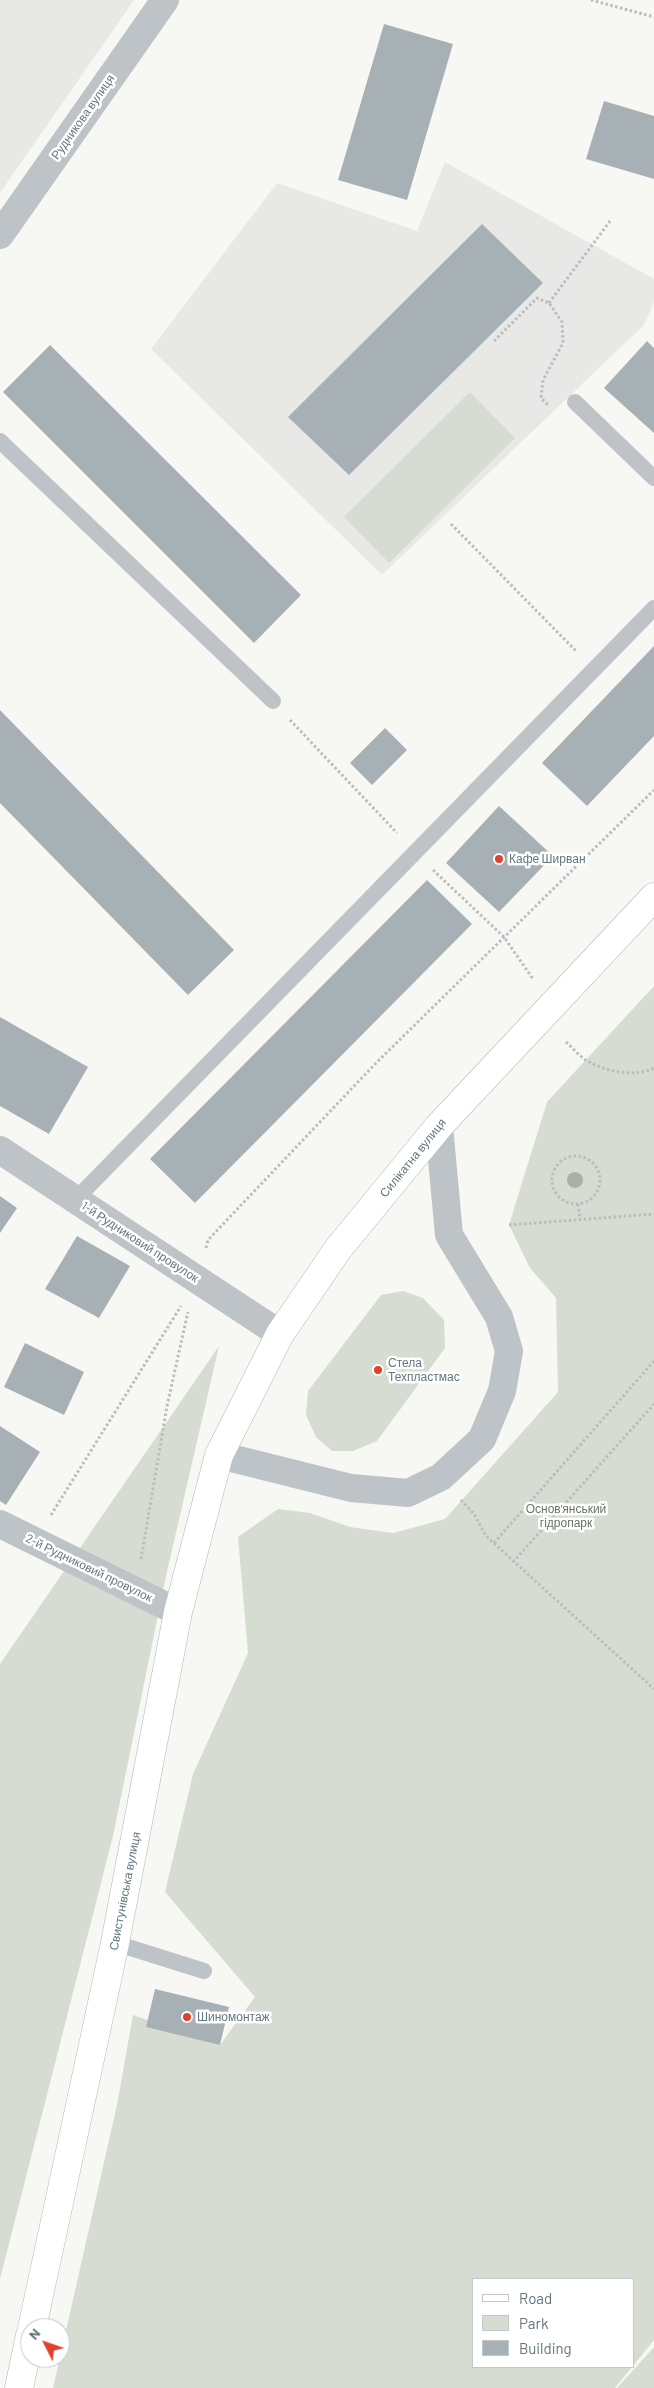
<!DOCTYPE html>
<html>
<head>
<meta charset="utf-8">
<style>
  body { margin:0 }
  #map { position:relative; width:654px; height:2388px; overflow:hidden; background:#f7f7f4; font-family:Barlow,sans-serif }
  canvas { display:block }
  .legend { position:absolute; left:472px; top:2278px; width:162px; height:90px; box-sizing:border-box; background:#fff; border:1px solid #c1c8cb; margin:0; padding:6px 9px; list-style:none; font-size:15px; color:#63767e }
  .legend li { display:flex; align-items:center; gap:10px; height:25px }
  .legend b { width:25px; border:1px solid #c1c8cb }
  .north { position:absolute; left:20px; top:2318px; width:50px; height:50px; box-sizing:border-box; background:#fff; border:1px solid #c1c8cb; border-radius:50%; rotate:311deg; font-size:14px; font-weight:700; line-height:20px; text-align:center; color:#63767e }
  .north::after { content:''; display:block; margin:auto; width:18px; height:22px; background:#de412d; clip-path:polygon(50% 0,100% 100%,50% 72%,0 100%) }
</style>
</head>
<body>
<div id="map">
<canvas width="654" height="2388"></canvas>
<ul class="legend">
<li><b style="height:6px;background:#fff"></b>Road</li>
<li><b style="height:14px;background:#d7dcd3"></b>Park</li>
<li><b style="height:14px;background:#a7b1b5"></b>Building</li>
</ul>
<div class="north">N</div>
</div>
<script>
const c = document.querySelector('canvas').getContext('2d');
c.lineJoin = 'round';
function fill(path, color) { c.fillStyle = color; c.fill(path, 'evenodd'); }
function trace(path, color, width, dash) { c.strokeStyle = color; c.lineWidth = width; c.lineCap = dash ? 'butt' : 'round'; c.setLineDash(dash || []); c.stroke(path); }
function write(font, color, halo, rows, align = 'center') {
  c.font = font + ' Barlow,sans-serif'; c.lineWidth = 5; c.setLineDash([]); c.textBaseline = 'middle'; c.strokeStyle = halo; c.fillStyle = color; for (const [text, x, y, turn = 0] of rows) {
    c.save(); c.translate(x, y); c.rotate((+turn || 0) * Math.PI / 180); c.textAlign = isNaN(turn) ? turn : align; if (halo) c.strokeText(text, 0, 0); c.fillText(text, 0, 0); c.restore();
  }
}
fill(new Path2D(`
  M0 0H134L0 193Z
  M445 162 654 279V302L644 325 382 575 151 349 277 183 417 231Z`), '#e8e8e7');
fill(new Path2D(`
  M470 392 515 438 389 563 344 517Z
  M654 986V2340L633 2366V2279H473V2367H632L615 2388H53L117 2105 133 2015 220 2045 255 1997 165 1892 193 1774 248 1653 238 1537 278 1509 310 1513 350 1527 393 1533 445 1519 558 1392 556 1298 530 1268 509 1225 547 1102Z
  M403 1291 423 1298 444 1320 445 1348 377 1441 353 1451H332L316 1437 306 1415 308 1391 381 1295Z
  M219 1346 166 1576 113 1836 0 2279V1664Z
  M654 2347V2388H617Z`), '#d7dcd3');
fill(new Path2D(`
  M384 24 453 44 407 200 338 180Z
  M604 101 654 116V179L586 159Z
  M482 224 543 283 349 475 288 417Z
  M647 341 654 348V433L604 388Z
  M50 345 301 595 254 643 3 392Z
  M654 646V736L587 806 542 763Z
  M0 710 234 950 188 995 0 803Z
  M385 728 407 750 372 785 350 763Z
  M499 806 553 856 499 912 446 863Z
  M427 880 472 924 195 1203 150 1159Z
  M0 1017 88 1067 49 1134 0 1106Z
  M0 1196 17 1208 0 1233Z
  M77 1236 130 1266 99 1318 45 1289Z
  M25 1343 84 1372 64 1415 4 1387Z
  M0 1426 40 1452 6 1505 0 1501Z
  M155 1989 229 2007 220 2045 146 2027Z`), '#a7b1b5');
const primary = new Path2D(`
  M32 2328 115 1943 178 1612 219 1455 280 1334 338 1249 439 1126 654 897
  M19 2388 30 2335`);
trace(primary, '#b1b7ba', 29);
trace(new Path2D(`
  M591 0 654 17
  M549 303 610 221
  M494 341 537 298 549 303 562 322 563 343 543 380 541 398 549 406
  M451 524 576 651
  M290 720 397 833
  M433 870 504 937 533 979
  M566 1042C573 1048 579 1056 587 1061 605 1071 634 1078 654 1068
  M552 1180a24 24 0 1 1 48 0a24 24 0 1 1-48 0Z
  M578 1204 580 1219
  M509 1225 654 1214
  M206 1248 208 1240 376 1063 654 790
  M461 1500 474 1514 486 1536 654 1689
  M51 1515 181 1306
  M494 1543 654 1361
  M141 1559 167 1406 188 1312
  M513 1562 654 1404`), '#babdbf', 3, [2.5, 2.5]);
trace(new Path2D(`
  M575 402 654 478
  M0 441 273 701
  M76 1199 654 608
  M115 1943 204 1971`), '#bdc3c6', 16);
trace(new Path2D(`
  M0 235 165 0
  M0 1150 280 1334
  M219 1455 351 1488 408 1493 441 1477 482 1439 502 1391 509 1351 499 1317 449 1235 439 1126
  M0 1524 178 1612`), '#bdc3c6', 28);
trace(primary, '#fff', 28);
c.fillStyle = '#a8b1a3';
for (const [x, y] of [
  [575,1180]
]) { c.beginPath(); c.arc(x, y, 8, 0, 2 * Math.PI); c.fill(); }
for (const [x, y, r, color] of [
  [499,859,5,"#de412d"],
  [378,1370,5,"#de412d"],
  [187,2017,5,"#de412d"]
]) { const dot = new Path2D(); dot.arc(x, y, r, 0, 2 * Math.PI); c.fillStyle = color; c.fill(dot); trace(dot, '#fff', 2); }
write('12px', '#63767e', '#fff', [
  ["Рудникова вулиця",83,117,-55],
  ["Силікатна вулиця",413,1158,-51],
  ["1-й Рудниковий провулок",140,1242,33],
  ["2-й Рудниковий провулок",89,1568,26],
  ["Свистунівська вулиця",125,1891,-79]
]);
write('12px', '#63767e', '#fff', [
  ["Кафе Ширван",509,859],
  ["Стела",388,1363],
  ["Техпластмас",388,1377],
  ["Шиномонтаж",197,2017]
], 'left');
write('12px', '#687761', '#fff', [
  ["Основ'янський",566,1509],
  ["гідропарк",566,1523]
]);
</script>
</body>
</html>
